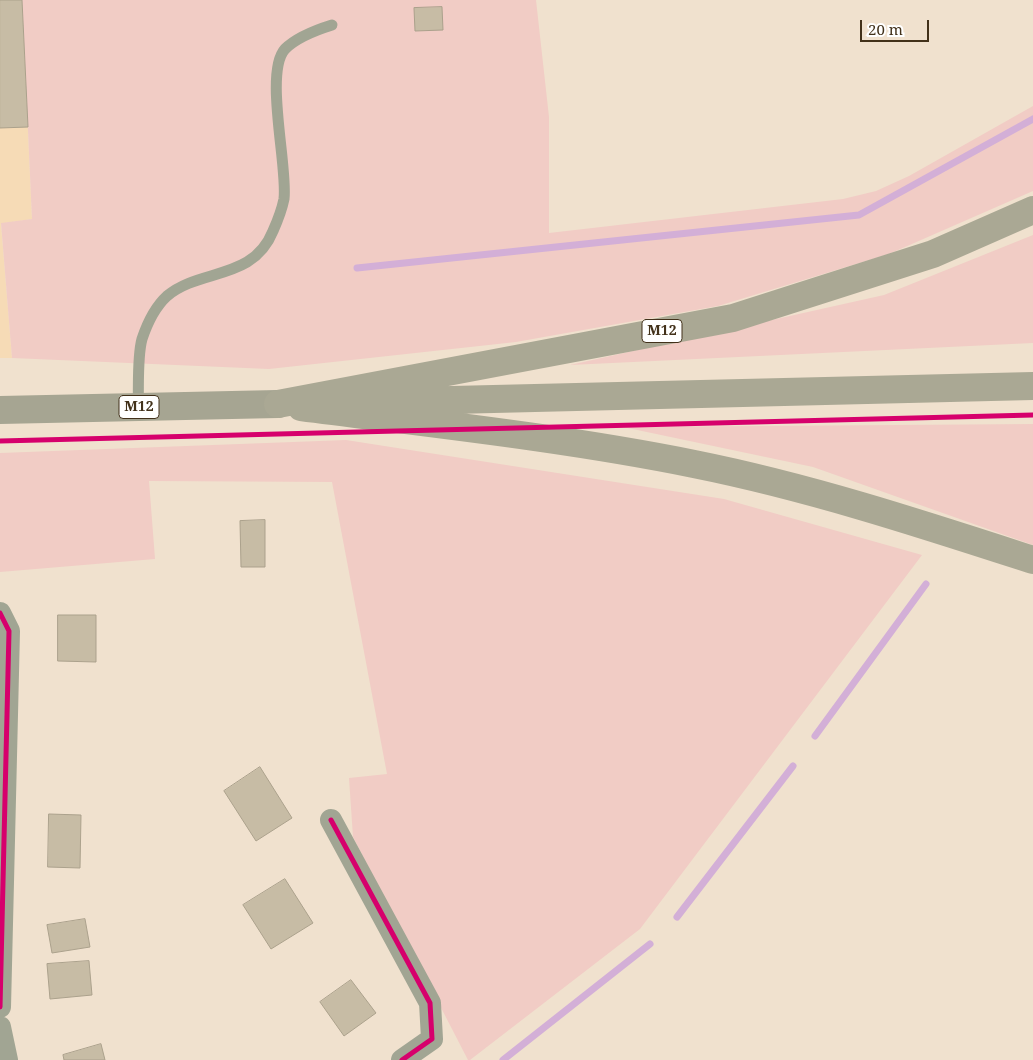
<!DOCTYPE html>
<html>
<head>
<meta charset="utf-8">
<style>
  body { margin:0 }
  #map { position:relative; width:1033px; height:1060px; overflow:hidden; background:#f0e1ce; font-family:"Noto Serif",serif }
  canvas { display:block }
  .scale { position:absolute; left:860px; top:20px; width:69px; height:22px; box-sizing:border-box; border:2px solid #42311a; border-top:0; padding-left:6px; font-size:15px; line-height:18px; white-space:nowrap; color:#42311a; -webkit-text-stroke:4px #fff; paint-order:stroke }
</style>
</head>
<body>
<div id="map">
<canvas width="1033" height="1060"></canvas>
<div class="scale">20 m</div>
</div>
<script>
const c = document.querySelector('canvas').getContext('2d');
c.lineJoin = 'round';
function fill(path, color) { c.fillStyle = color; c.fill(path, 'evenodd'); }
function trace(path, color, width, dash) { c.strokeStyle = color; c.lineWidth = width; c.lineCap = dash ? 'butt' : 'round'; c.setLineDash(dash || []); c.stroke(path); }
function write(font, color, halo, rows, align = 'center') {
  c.font = font + ' "Noto Serif",serif'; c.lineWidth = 4; c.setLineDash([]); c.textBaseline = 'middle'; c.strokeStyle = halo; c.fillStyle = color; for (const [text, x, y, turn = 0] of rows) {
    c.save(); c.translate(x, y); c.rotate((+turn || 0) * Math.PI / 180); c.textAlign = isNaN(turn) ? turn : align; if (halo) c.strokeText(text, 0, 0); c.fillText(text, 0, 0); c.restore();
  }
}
fill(new Path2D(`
  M0 0H22L32 219 1 224 12 358H0Z`), '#f6dbb6');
fill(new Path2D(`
  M22 0H536L549 117V233L843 199 876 191 909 176 1033 106V191L889 254 718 306 516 342 269 369 12 358 1 223 32 219Z
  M1033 235V343L570 365 884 295Z
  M1033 424V545L813 467 623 427Z
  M346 440 724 499 922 555 640 929 470 1060H468L353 837 349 778 387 774 332 482 149 481 155 559 0 572V453Z`), '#f1ccc5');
trace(new Path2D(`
  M357 268 859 215 1033 119
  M815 736 926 584
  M677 917 793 766
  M503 1060 650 944`), '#d3afd7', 7);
const building = new Path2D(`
  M0 0H22L28 127 0 128Z
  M442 7 443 30 415 31 414 8Z
  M265 520V567H241L240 521Z
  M58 615H96V662L58 661Z
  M260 767 292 818 256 841 224 791Z
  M49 814 81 815 80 868 48 867Z
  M285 879 313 923 271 949 243 905Z
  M85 919 90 947 52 953 47 925Z
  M89 961 92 995 50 999 47 964Z
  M351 980 376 1013 344 1036 320 1002Z
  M101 1044 105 1060H64L63 1055Z`);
fill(building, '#c7bca5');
trace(building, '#aba18c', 1);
trace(new Path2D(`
  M138 407C139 387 137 357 142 339 147 324 155 307 167 296 200 268 253 281 273 231 277 222 282 209 284 199 288 167 264 72 285 49 297 37 316 30 332 25`), '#a1a593', 11);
trace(new Path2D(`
  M0 613 9 631 0 1007
  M331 820 430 1003 432 1039 402 1060
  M0 1027 7 1060`), '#a1a593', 22);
trace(new Path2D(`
  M0 410 278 404`), '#a6a592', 28);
trace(new Path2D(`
  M369 402 1033 386
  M278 404 733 318 933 254 1033 210
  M301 407C433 424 565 438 694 464 809 487 922 524 1033 560`), '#aaa894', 28);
trace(new Path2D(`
  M0 441 1033 415
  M0 613 9 631 0 1007
  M331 820 430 1003 432 1039 402 1060`), '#d6006c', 5);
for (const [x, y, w] of [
  [662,331,40],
  [139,407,40]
]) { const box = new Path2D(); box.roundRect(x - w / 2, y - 11.5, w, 23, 4); c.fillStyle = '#fff'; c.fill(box); trace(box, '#42311a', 1); }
write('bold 14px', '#42311a', null, [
  ["М12",662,331],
  ["М12",139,407]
]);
</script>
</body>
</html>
